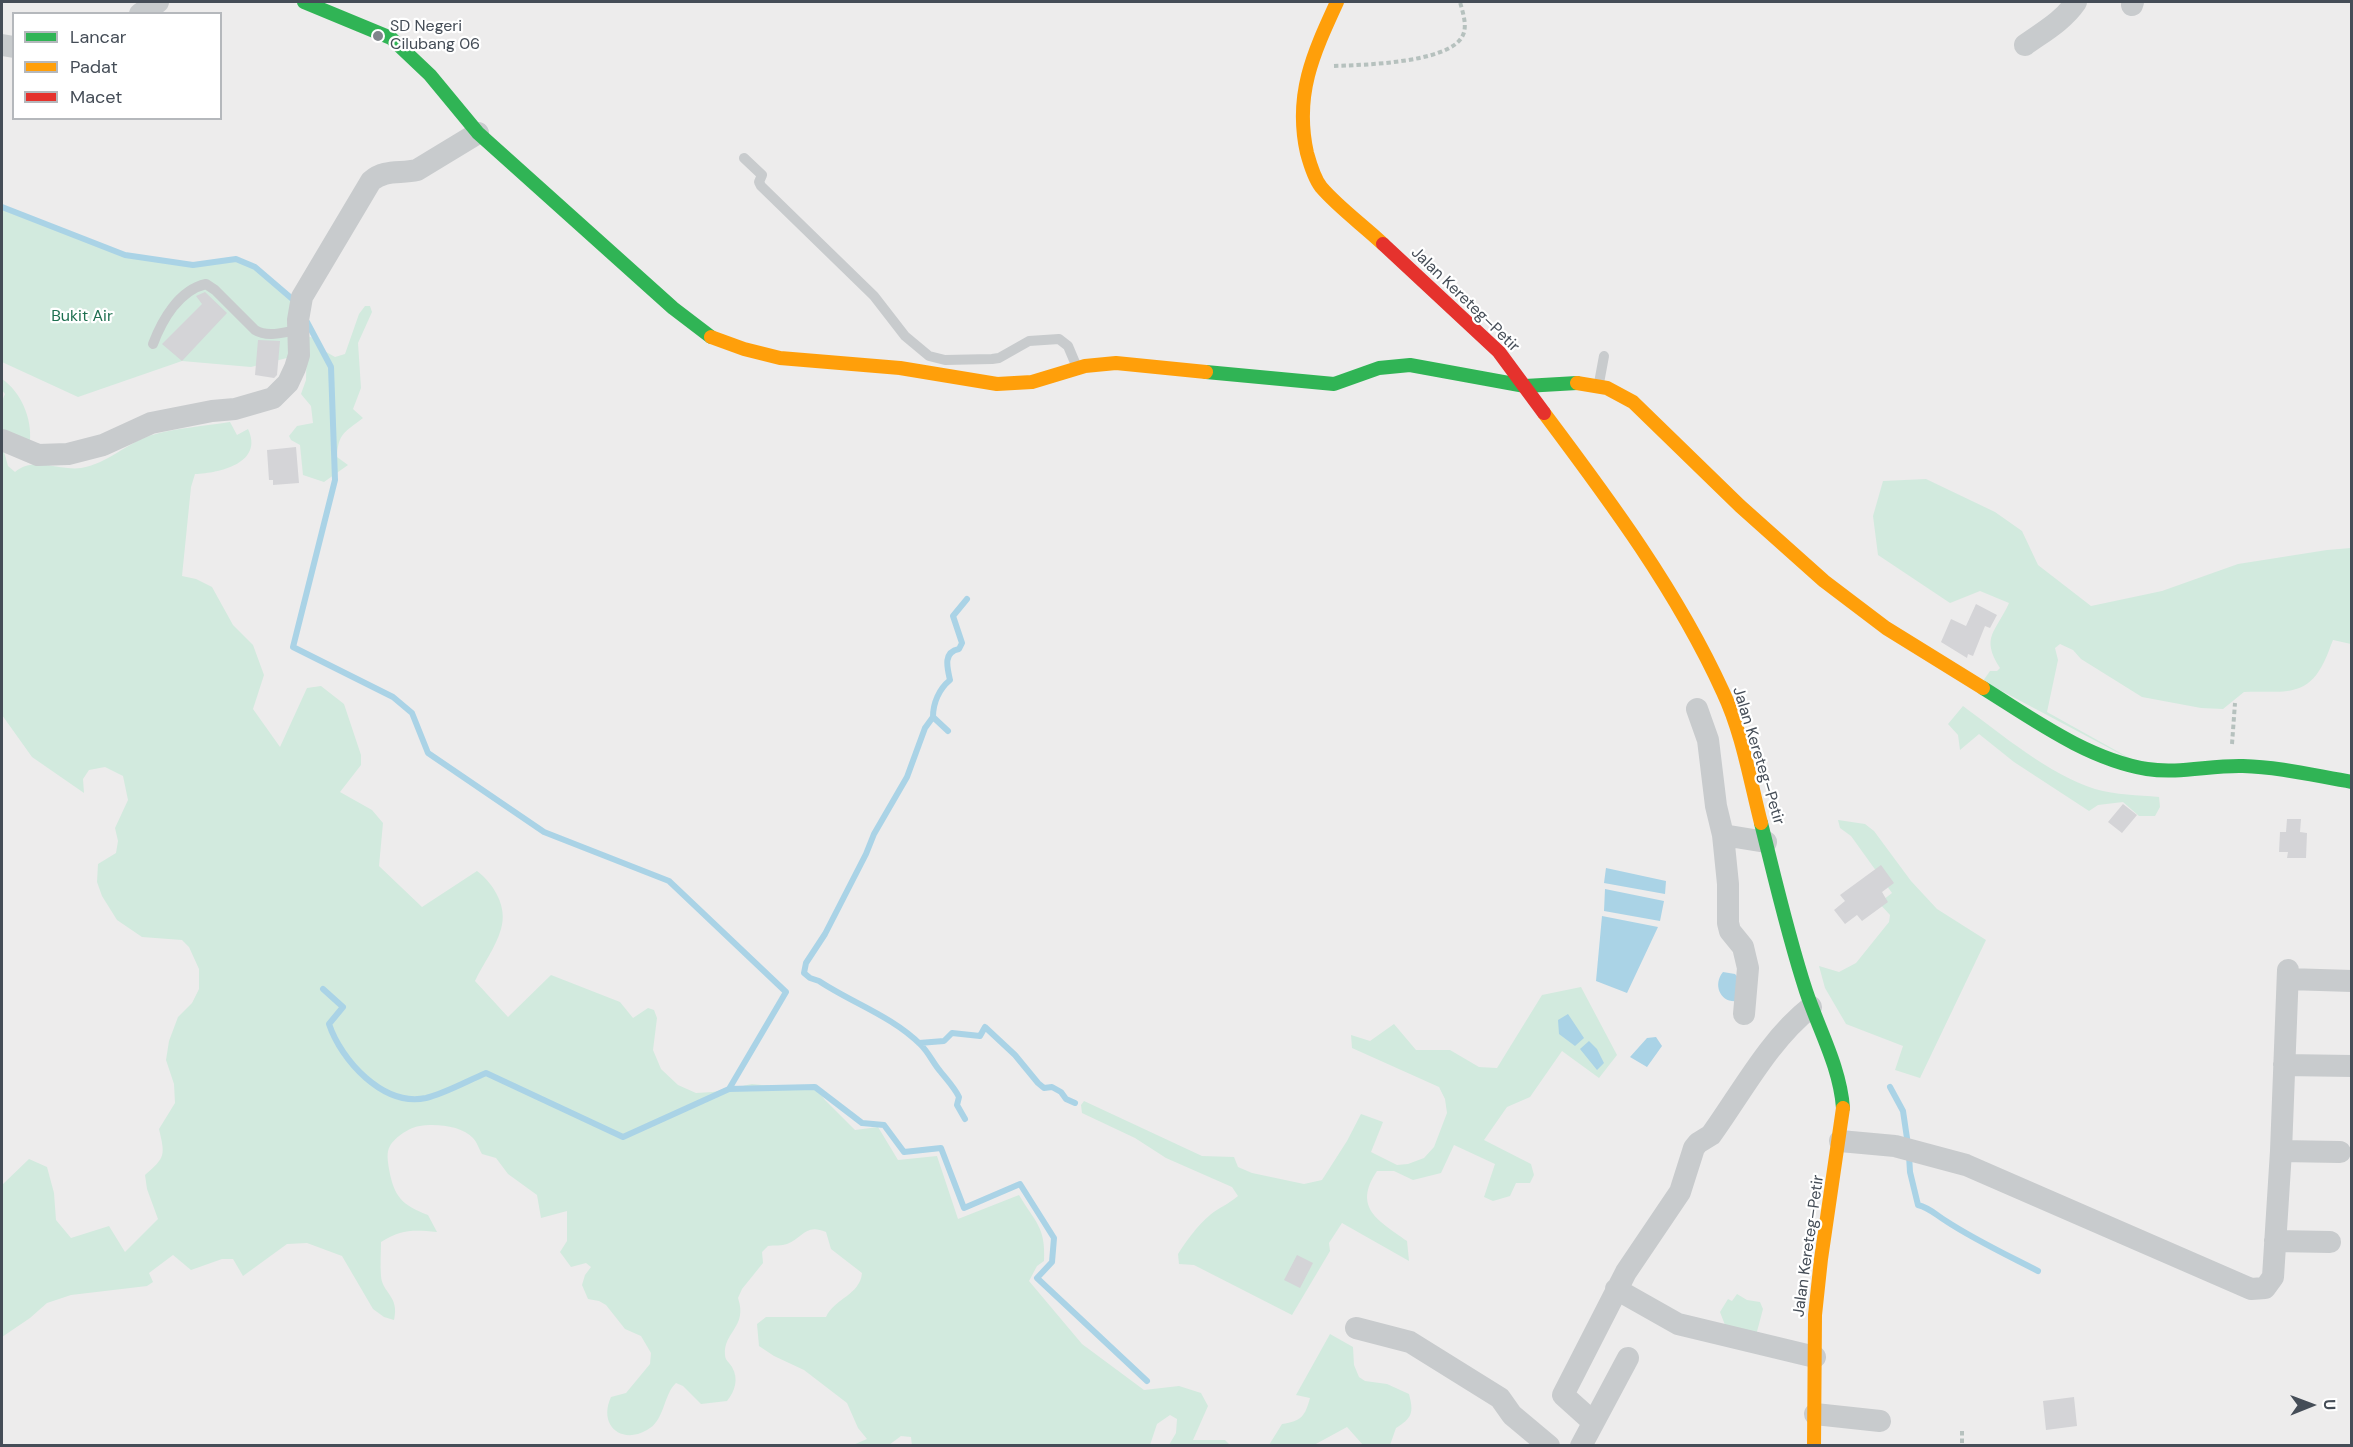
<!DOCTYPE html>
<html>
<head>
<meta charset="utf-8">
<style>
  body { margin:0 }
  #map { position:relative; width:2353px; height:1447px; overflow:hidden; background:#edecec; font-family:"DM Sans",sans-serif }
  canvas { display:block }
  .frame { position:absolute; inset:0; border:3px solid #454d57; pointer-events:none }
  .legend { position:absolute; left:12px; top:12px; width:210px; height:108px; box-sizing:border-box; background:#fff; border:2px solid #b5b8bc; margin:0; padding:8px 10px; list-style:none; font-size:18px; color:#454d57 }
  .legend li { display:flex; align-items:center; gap:12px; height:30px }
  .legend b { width:30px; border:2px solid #b5b8bc }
  .north { position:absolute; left:2281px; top:1375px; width:60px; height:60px; -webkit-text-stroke:4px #fff; paint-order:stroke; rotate:89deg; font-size:16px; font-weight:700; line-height:24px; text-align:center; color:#454d57 }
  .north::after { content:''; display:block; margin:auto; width:21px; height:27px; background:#454d57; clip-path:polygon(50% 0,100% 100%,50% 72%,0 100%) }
</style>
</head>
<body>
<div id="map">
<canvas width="2353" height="1447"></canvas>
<div class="frame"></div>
<ul class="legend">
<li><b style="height:8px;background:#30b455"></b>Lancar</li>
<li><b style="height:8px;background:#ff9f0a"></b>Padat</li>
<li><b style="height:8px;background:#e5322d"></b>Macet</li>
</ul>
<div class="north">U</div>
</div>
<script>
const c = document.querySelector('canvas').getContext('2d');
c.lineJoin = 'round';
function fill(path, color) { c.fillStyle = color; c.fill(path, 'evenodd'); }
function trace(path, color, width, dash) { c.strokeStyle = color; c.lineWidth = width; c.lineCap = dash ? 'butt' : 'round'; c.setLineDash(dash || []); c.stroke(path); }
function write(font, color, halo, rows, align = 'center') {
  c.font = font + ' "DM Sans",sans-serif'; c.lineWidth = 4.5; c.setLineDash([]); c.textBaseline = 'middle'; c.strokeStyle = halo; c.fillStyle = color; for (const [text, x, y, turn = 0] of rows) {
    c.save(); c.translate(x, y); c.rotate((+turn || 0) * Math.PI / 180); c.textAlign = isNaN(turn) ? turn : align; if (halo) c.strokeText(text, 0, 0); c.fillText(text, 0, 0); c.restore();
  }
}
fill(new Path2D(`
  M2 207 125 255 193 265 236 259 255 267 301 307 299 355 251 367 182 361 78 397 2 362Z
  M365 306H370L372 312 358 343 361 388 353 409 363 418C345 432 338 433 337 457L348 465 324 482 303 475 300 445 291 440 289 436 297 426 313 423 311 406 301 394 306 380 307 336 314 338 321 349 335 357 345 354 359 314Z
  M2 379C21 392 32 418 30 441L2 436V401L5 394 2 390Z
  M230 422 237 435 248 429C264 463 220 473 195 474L191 487 182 576 196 579 212 587 233 625 253 645 264 675 253 709 280 747 307 688 321 686 344 704 361 755V765L340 792 372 810 383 823 379 866 422 907 477 871C494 884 508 907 501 929 496 947 483 964 475 981L508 1017 551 975 620 1002 633 1018 648 1008 654 1010 657 1018 653 1050 661 1069 678 1085 696 1093 713 1092 752 1084 781 1087H815L825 1100 855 1130 878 1127 898 1160 937 1156 958 1219 1019 1195C1035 1222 1046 1227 1044 1261L1037 1266 1029 1281 1082 1344 1144 1390 1179 1386 1201 1393 1208 1406 1193 1440H1225L1230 1445H1169L1176 1433 1177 1419 1170 1415 1157 1424 1150 1445 912 1446 911 1437 901 1436 889 1445H853L867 1439 858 1428 847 1403 804 1370 774 1356 759 1346 757 1324 766 1317H826C835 1298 860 1295 862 1273L831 1249 826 1232C805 1223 803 1238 787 1244 782 1246 774 1245 768 1246L762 1252 763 1263 742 1289 738 1298C748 1327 723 1332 725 1355 725 1360 729 1362 732 1367 739 1379 735 1391 727 1401L701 1404 683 1386 676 1383C663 1395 665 1421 647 1430 621 1445 598 1425 611 1397L626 1393 650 1364 651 1353 641 1336 625 1329 606 1305 599 1301 588 1299 582 1285 585 1275 591 1267 586 1263 571 1267 560 1252 567 1241V1211L541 1218 537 1195 508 1174 496 1158 482 1154C479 1149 477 1142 473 1138 463 1126 435 1123 420 1126 410 1127 395 1137 390 1146 386 1152 388 1162 389 1169 394 1197 402 1205 428 1215L437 1232C413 1230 402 1229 381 1242 381 1253 380 1265 381 1276 382 1293 400 1296 394 1320L384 1317 373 1309 342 1256 307 1243 287 1244 243 1276 233 1259H222L191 1270 173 1255 149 1273 153 1282 147 1286 71 1295 47 1303 30 1318 2 1337V1185L29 1159 47 1167 54 1193 56 1220 71 1238 109 1226 125 1252 158 1219 147 1189 145 1175C166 1157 165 1155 159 1129L175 1103 174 1084 166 1060 169 1041 178 1017 192 1003 199 989V969L189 947 182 940 142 937 117 920 102 896 97 882 98 864 116 853 118 841 115 828 128 800 123 776 105 767 89 770 83 779 84 793 32 757 2 715V444L8 466 15 472C33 456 60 471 81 468 107 464 128 442 152 435 177 428 204 426 230 422Z
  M1926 479 1995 512 2022 531 2038 565 2091 606 2162 591 2238 564 2327 550 2351 548V644L2333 640C2330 647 2328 654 2324 662 2306 700 2279 690 2244 692L2223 709 2201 708 2142 697 2081 659 2073 650 2060 644 2055 648 2058 660 2047 712 2158 774 1983 681 1990 671H1997L2000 668C1980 637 1996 632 2009 603L1980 591 1950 603 1878 555 1873 516 1883 481Z
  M1963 706C2001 734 2050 775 2095 789 2116 795 2138 795 2159 797L2160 807 2155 816H2139L2123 802 2098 805 2089 811 2014 762 1979 734 1960 750 1958 735 1948 724Z
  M1838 820 1865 824 1874 831 1911 881 1937 909 1986 940 1920 1078 1895 1070 1903 1046 1846 1024 1825 988 1819 966 1839 972 1856 963 1889 922 1890 915 1879 903 1892 893 1851 836 1840 828Z
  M1581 987 1617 1055 1599 1078 1562 1051 1530 1097 1507 1107 1484 1140 1531 1164 1534 1175 1530 1183H1516L1510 1196 1493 1201 1484 1197 1495 1164 1454 1145 1441 1173 1413 1180 1394 1171H1377C1352 1208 1379 1221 1407 1241L1409 1261 1342 1223 1329 1243 1330 1251 1292 1315 1194 1265 1179 1264 1178 1254C1187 1240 1197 1226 1210 1215 1218 1208 1229 1204 1238 1196L1232 1187 1166 1158 1135 1138 1082 1113 1081 1105 1084 1101 1202 1156 1234 1157 1238 1167 1252 1173 1304 1184 1322 1180 1347 1141 1361 1114 1383 1122 1371 1152 1397 1165 1408 1164 1424 1158 1434 1147 1447 1113 1445 1099 1439 1087 1352 1048 1351 1035 1370 1041 1394 1024 1416 1050H1450L1479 1067 1497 1068 1542 995Z
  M1737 1294 1747 1300 1760 1302 1763 1309 1755 1339 1725 1325 1720 1312 1728 1299 1732 1301Z
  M1330 1334 1353 1347 1354 1365 1359 1377 1365 1381 1387 1384 1409 1394C1414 1413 1412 1418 1396 1428L1390 1445H1363L1347 1427 1314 1445H1269L1282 1424C1302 1421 1305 1416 1310 1398L1296 1395Z`), '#d2eade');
fill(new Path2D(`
  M1606 868 1666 881 1665 894 1604 883Z
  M1605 889 1664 901 1660 921 1604 911Z
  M1602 916 1658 927 1627 993 1596 981Z
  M1723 972 1735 974 1740 980 1738 1001C1721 1004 1712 985 1723 972Z
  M1568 1014 1584 1038 1575 1046 1559 1034 1558 1020Z
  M1656 1037 1662 1046 1647 1067 1630 1057 1647 1038Z
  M1589 1041 1597 1049 1604 1063 1597 1070 1580 1049Z`), '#aad3e6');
trace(new Path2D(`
  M2 207 125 255 193 265 236 259 255 267 297 303
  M307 322 331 367 335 480 293 647 393 697 412 713 428 753 544 832 669 881 786 992 729 1089
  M933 717 925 728 907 777 874 834 866 854 825 934 806 963 804 973 810 978 819 981C852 1003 892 1016 921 1045 929 1053 933 1063 940 1071 947 1080 954 1087 959 1097L957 1105 965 1119
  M948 731 933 717C933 703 939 689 950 680 947 667 943 652 959 649L962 643 953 616 967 599
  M323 989 343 1007 329 1024C341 1060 383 1107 426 1098 446 1093 467 1081 486 1073L623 1137 729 1089 815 1087 862 1123 884 1125 904 1152 941 1148 964 1208 1020 1184 1054 1238 1052 1262 1037 1278 1147 1381
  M919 1043 944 1041 952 1033 980 1036 985 1027 1015 1055 1038 1083 1044 1088 1052 1087 1061 1092 1066 1099 1075 1103
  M1890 1087 1903 1111 1908 1145
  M1909 1155 1910 1172 1918 1205C1930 1208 1936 1215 1946 1221 1975 1240 2007 1255 2038 1271`), '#aad3e6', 6);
fill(new Path2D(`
  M205 292 227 313 182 361 162 344 202 304 196 296Z
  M258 340 280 341 277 375 274 378 255 375Z
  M296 447 299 483 273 485V480H269L267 450Z
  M1976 604 1997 615 1990 628 1985 626 1973 656 1968 654 1967 658 1941 642 1951 619 1966 626Z
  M2123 804 2137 815 2122 833 2108 822Z
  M2287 819H2301L2300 832 2307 833 2306 858H2287L2288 852H2279L2280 832H2286Z
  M1881 865 1894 883 1882 892 1888 902 1862 921 1857 915 1845 924 1834 910 1845 901 1840 895Z
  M1297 1255 1313 1263 1300 1288 1284 1280Z
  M2074 1397 2077 1426 2046 1430 2043 1401Z`), '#d4d4d7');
trace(new Path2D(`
  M1334 66C1362 65 1447 63 1462 37 1468 27 1463 13 1460 2
  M2232 744 2235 703
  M1962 1431V1446`), '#b6c1be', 4, [4.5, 3]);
trace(new Path2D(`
  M744 158 762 175 759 182 761 186 874 296 905 336 929 356 945 360 992 359 999 358 1029 341 1059 339 1068 346 1076 365
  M153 344C162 320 179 290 206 284L215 290 255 330C268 338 284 332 298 330
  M1599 383 1604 356`), '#c8cbcd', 10);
trace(new Path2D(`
  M2132 5 2133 2
  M140 14 158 2
  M2 45 14 47
  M2025 45C2043 32 2063 21 2076 2
  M2 440 38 455 68 454 103 445 151 423 212 411 235 409 273 398 288 383 295 368 299 355 298 320 302 297 371 181C385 169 400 174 417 170L478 133
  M1697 709 1708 740 1716 806 1723 835 1766 842
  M1723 835 1728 884V923L1730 931 1743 947 1748 968 1744 1014
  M2288 979 2352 981
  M2284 1065 2352 1066
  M1840 1141 1895 1146 1966 1165 2251 1289 2265 1288 2273 1277 2281 1151 2288 970
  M2281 1151 2340 1152
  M2275 1241 2330 1242
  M1616 1289 1678 1324 1815 1357
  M1356 1328 1410 1342 1500 1398 1512 1415 1549 1446
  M1815 1414 1880 1421
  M1593 1422 1563 1395 1626 1272 1680 1192 1694 1148 1698 1143 1711 1135C1742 1092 1769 1040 1811 1007
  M1581 1446 1628 1358`), '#c8cbcd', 22);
trace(new Path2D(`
  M304 2 391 38 430 75 478 133 673 308 711 337
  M1206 372 1334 384 1379 368 1410 365 1525 386 1577 383
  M1983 688C2033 719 2087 759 2147 769 2179 774 2211 765 2243 766 2280 767 2316 776 2352 782
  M1761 823C1775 879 1788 936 1806 991 1819 1030 1840 1067 1843 1108`), '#30b455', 14);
trace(new Path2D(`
  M1337 2C1313 54 1294 95 1307 153 1310 164 1314 178 1321 187 1339 208 1363 225 1383 244
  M711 337 744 349 780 358 900 368 997 384 1032 382 1085 366 1116 363 1206 372
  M1577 383 1607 388 1633 402 1740 506 1824 581 1886 628 1983 688
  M1544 413C1610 501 1677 591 1723 692 1742 732 1750 780 1761 823
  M1814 1446 1815 1315 1821 1259 1843 1108`), '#ff9f0a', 14);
trace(new Path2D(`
  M1383 244 1499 352 1544 413`), '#e5322d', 14);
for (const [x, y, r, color] of [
  [378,36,6,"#80858b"]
]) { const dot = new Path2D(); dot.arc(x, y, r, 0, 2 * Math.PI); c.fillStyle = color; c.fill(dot); trace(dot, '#fff', 2); }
write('16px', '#454d57', '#fff', [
  ["SD Negeri",390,27],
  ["Cilubang 06",390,45]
], 'left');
write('16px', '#454d57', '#fff', [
  ["Jalan Kereteg–Petir",1465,300,44],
  ["Jalan Kereteg–Petir",1758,756,73],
  ["Jalan Kereteg–Petir",1809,1246,-82]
]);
write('16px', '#1e7050', '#fff', [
  ["Bukit Air",82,317]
]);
</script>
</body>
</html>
